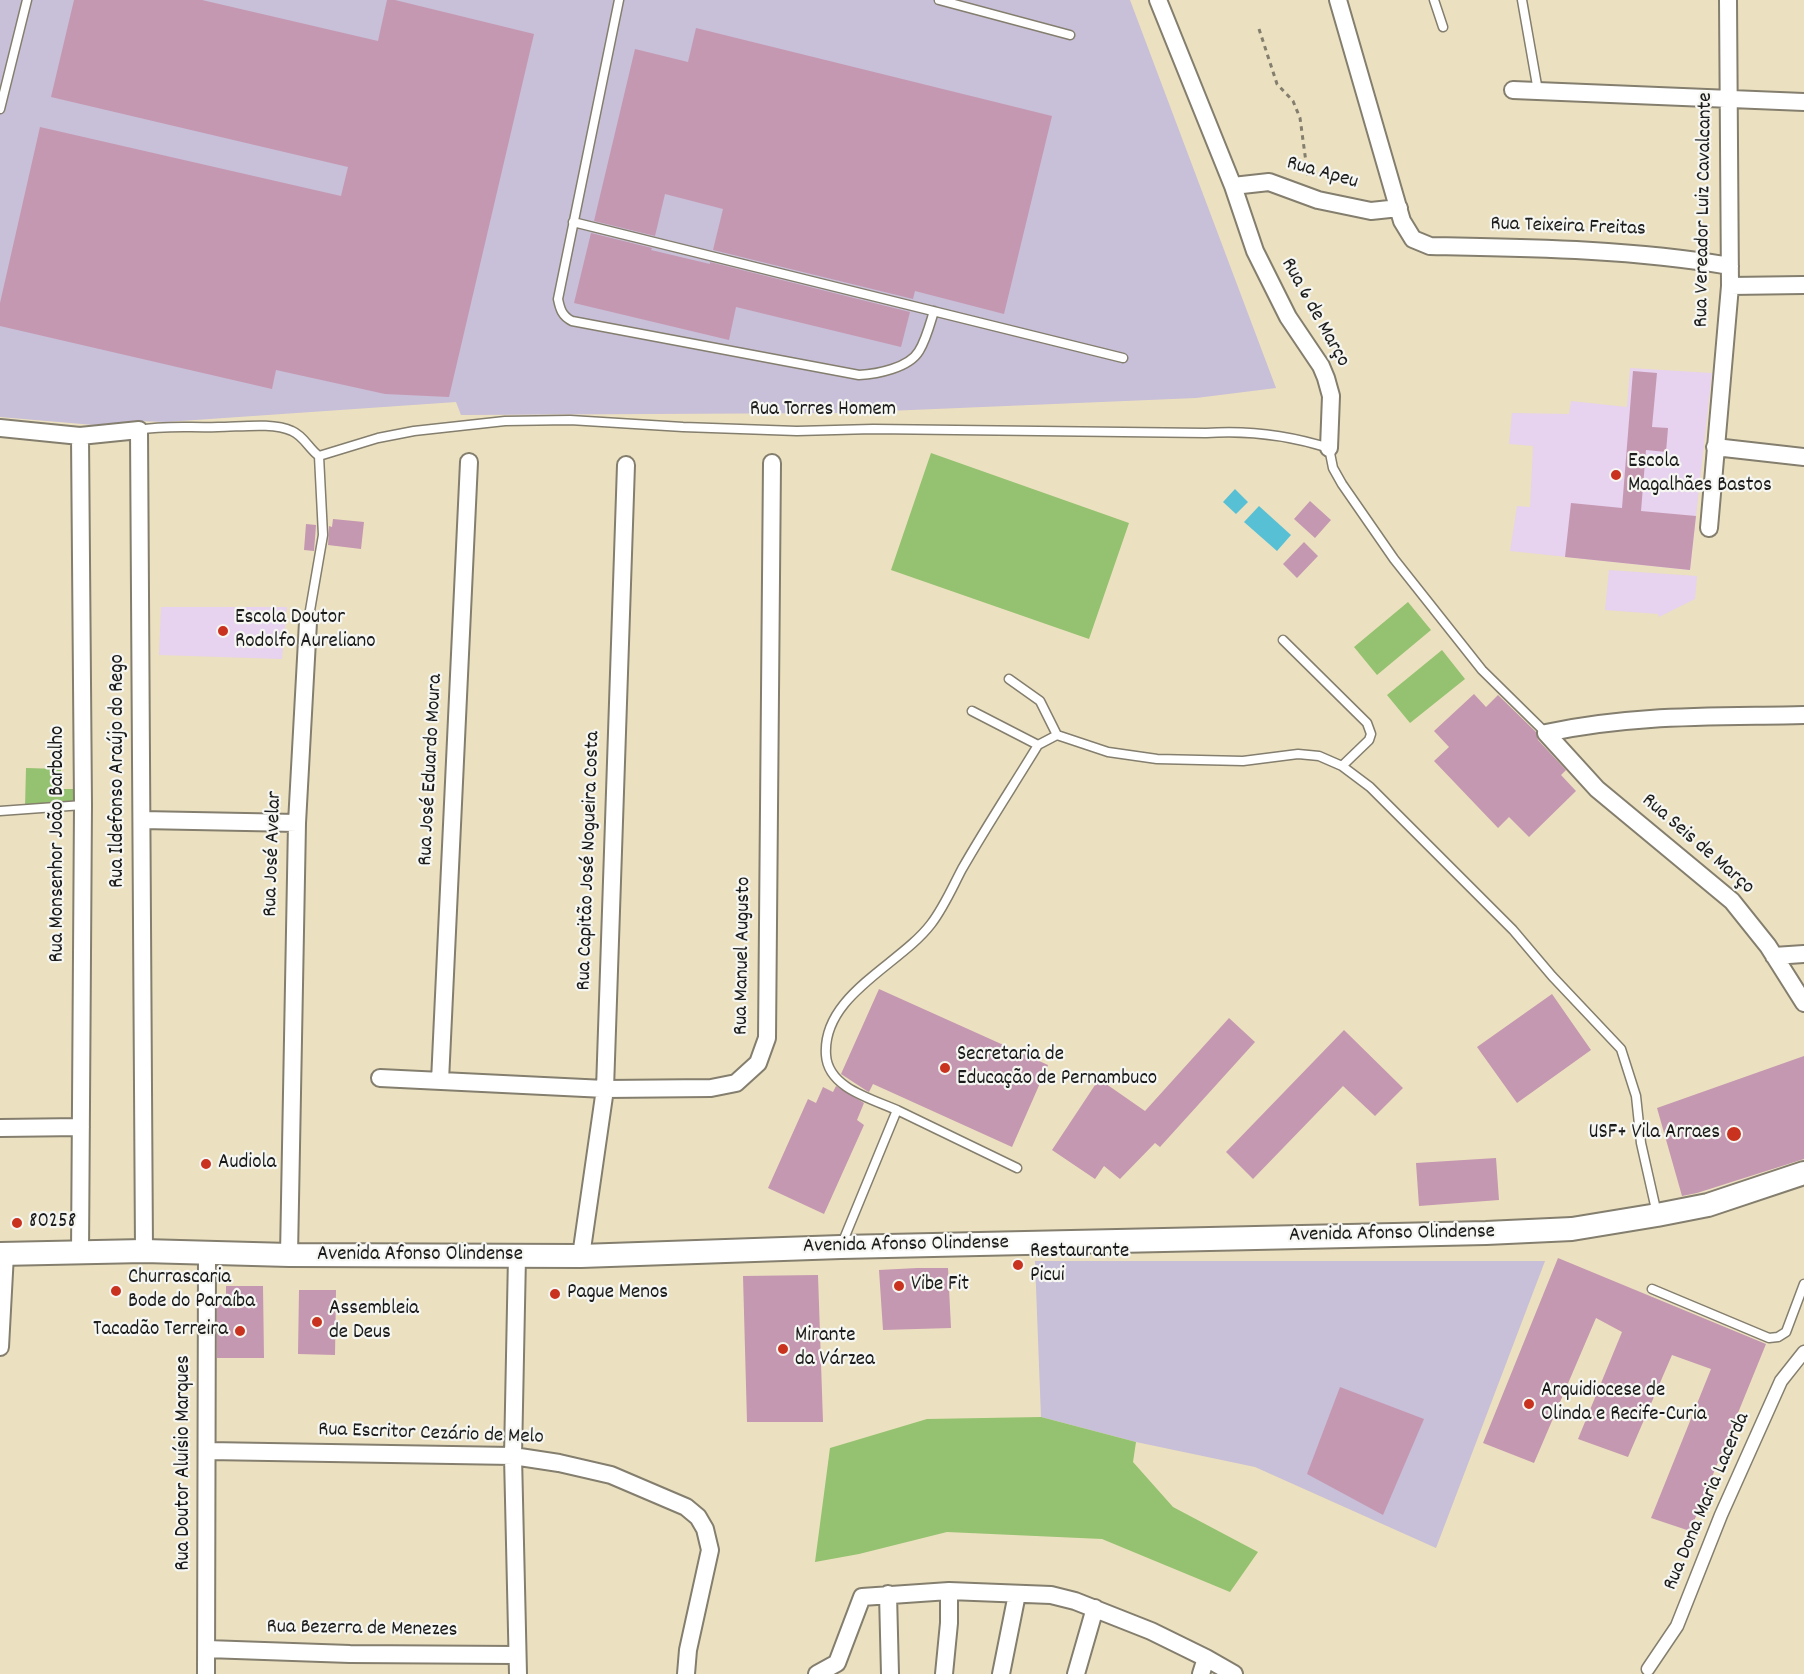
<!DOCTYPE html>
<html>
<head>
<meta charset="utf-8">
<style>
  body { margin:0 }
  canvas { display:block; background:#ebe0bf }
</style>
</head>
<body>
<canvas width="1804" height="1674"></canvas>
<script>
const c = document.querySelector('canvas').getContext('2d');
c.lineJoin = 'round';
function fill(path, color) { c.fillStyle = color; c.fill(path, 'evenodd'); }
function trace(path, color, width, dash) { c.strokeStyle = color; c.lineWidth = width; c.lineCap = dash ? 'butt' : 'round'; c.setLineDash(dash || []); c.stroke(path); }
function write(font, color, halo, rows, align = 'center') {
  c.font = font + ' Dekko,sans-serif'; c.lineWidth = 4.5; c.setLineDash([]); c.textBaseline = 'middle'; c.strokeStyle = halo; c.fillStyle = color; for (const [text, x, y, turn = 0] of rows) {
    c.save(); c.translate(x, y); c.rotate((+turn || 0) * Math.PI / 180); c.textAlign = isNaN(turn) ? turn : align; if (halo) c.strokeText(text, 0, 0); c.fillText(text, 0, 0); c.restore();
  }
}
fill(new Path2D(`
  M1630 368 1712 373 1690 570 1510 551 1517 506 1530 507 1533 446 1509 444 1512 413 1569 414 1571 401 1627 407Z
  M1609 570 1697 576 1695 599 1659 617 1658 614 1605 610Z
  M161 607H287L282 659 159 655Z`), '#e7d2ef');
fill(new Path2D(`
  M0 0H1130L1276 388 1196 398 840 413 461 415 456 402 166 422 137 421 94 425 0 417Z
  M1035 1261H1545L1436 1548 1255 1467 1136 1442 1041 1417Z`), '#c8bfd8');
fill(new Path2D(`
  M931 453 1129 523 1089 639 891 570Z
  M1408 602 1431 630 1377 675 1354 647Z
  M1442 650 1465 679 1410 723 1387 695Z
  M26 768 61 769V789H80L76 801 25 808Z
  M1041 1417 1136 1442 1133 1462 1173 1507 1258 1552 1230 1592 1102 1539 947 1532 859 1554 815 1562 830 1448 927 1419Z`), '#95c270');
fill(new Path2D(`
  M1235 489 1248 502 1236 514 1223 502Z
  M1259 506 1291 535 1277 551 1244 522Z`), '#58c0d5');
fill(new Path2D(`
  M74 0H202L378 41 387 0H395L534 34 449 397 385 394 276 370 272 389 0 326V303L40 127 341 196 348 167 51 97Z
  M696 28 1052 116 1004 314 915 291 913 299 713 250 723 209 665 194 655 236 594 221 635 49 688 62Z
  M591 233 652 248 651 250 710 264V262L910 312 901 347 736 307 729 340 574 303Z
  M1633 371 1657 373 1652 427 1668 428 1666 452 1646 450 1641 511 1696 516 1690 570 1565 557 1571 503 1622 508Z
  M1310 501 1331 520 1315 538 1294 519Z
  M333 519 364 522 361 549 328 545 329 526 332 527Z
  M306 524 316 525 314 551 304 550Z
  M1304 542 1318 556 1297 578 1283 564Z
  M1474 694 1486 707 1498 695 1536 732 1538 740 1566 770 1561 775 1576 791 1529 837 1509 817 1498 828 1434 761 1449 747 1434 731Z
  M879 989 1048 1065 1012 1147 873 1084 869 1092 867 1091 841 1074Z
  M1552 994 1591 1050 1517 1103 1477 1047Z
  M1229 1018 1255 1042 1160 1147 1155 1143 1120 1179 1104 1166 1095 1179 1052 1150 1099 1079 1145 1111Z
  M1344 1030 1403 1088 1375 1116 1343 1086 1253 1179 1226 1152Z
  M1804 1056V1159L1697 1193 1682 1196 1657 1108Z
  M836 1086 864 1103 857 1120 864 1125 824 1214 768 1188 808 1099 816 1103 823 1087 833 1092Z
  M1496 1158 1499 1200 1419 1206 1416 1163Z
  M1558 1258 1766 1344 1690 1531 1651 1518 1711 1369 1672 1355 1628 1457 1578 1439 1622 1332 1596 1318 1534 1463 1483 1443Z
  M917 1268H948L951 1328 883 1330 879 1270Z
  M818 1275 823 1422H747L743 1276Z
  M226 1286H263L264 1358H217V1305L226 1304Z
  M299 1290H336L335 1355 298 1354Z
  M1340 1387 1424 1419 1383 1515 1307 1474Z`), '#c598b1');
const service = new Path2D(`
  M619 0 558 299C560 309 562 316 572 321L859 375C877 374 909 368 919 351 926 340 930 324 934 311
  M939 0 1070 35
  M1434 0 1443 27
  M1522 0 1538 91
  M0 109 27 0
  M573 222 1123 358
  M139 430C165 425 191 428 218 427 239 427 273 422 292 431 304 436 309 449 319 456
  M319 456 378 438 414 431 505 421 570 420 683 427 797 431 873 429 1206 433C1248 430 1288 435 1329 448L1333 468 1342 484 1394 559 1482 670 1546 733
  M308 622 323 535 319 456
  M1283 640 1367 723 1371 734 1369 740 1342 766
  M1009 679 1040 701 1057 735 1108 752 1157 759 1243 761 1298 754 1319 756 1342 766 1370 787 1513 930 1552 976 1621 1049 1636 1096 1641 1143 1657 1214
  M972 711 1038 745 1057 735
  M0 811 83 805
  M897 1110C872 1099 828 1088 826 1055 822 995 900 965 931 924 944 907 952 888 962 869 986 827 1013 786 1038 745
  M841 1246 897 1110 1017 1168
  M1652 1289 1769 1338 1778 1337 1786 1332 1804 1284`);
const pedestrian = new Path2D(`
  M1648 1669 1677 1626 1721 1515 1781 1381 1804 1352`);
const minor = new Path2D(`
  M1158 0 1233 186 1255 251 1288 317 1321 366 1326 378 1331 396 1329 448
  M1338 0 1402 221 1413 239 1430 246C1532 248 1629 249 1730 266
  M1513 90 1804 102
  M1233 186 1269 182 1318 200 1371 211 1399 208
  M1730 286 1804 285
  M0 428 80 436 139 430 144 1251
  M1715 447 1804 457
  M1709 528 1730 286 1728 0
  M1546 733 1597 789 1732 901 1768 946 1804 1003
  M1546 733C1631 714 1717 717 1804 715
  M142 820 297 823
  M1774 956 1804 954
  M380 1078 605 1089 711 1088 736 1083 758 1063 767 1038 772 463
  M440 1081 469 462
  M0 1128 81 1127
  M80 1253 83 805 80 436
  M289 1255 297 823 308 622
  M517 1256 513 1456 518 1674
  M581 1256 605 1089 626 465
  M0 1347 5 1254
  M208 1451 513 1456 559 1463 611 1475 686 1507 698 1517 705 1529 710 1550 688 1650 686 1674
  M888 1594 890 1674
  M207 1649 350 1654 516 1655
  M206 1674 207 1253
  M817 1674 837 1663 862 1597 949 1591 1051 1595 1075 1601 1151 1631 1206 1658 1234 1674
  M944 1674 949 1623V1591
  M1001 1674 1017 1594
  M1076 1674 1095 1608
  M1201 1674 1206 1658`);
const secondary = new Path2D(`
  M0 1254 144 1251 289 1255 581 1256 841 1247 1486 1233 1572 1229 1657 1215 1708 1205 1804 1173`);
trace(service, '#847e6e', 11);
trace(pedestrian, '#847e6e', 15);
trace(minor, '#847e6e', 20);
trace(secondary, '#847e6e', 26);
trace(new Path2D(`
  M1259 29 1277 84 1293 101 1300 118 1308 177`), '#847e6e', 3, [4.5, 4.5]);
trace(service, '#fff', 8);
trace(pedestrian, '#fff', 12);
trace(minor, '#fff', 16);
trace(secondary, '#fff', 22);
for (const [x, y, r, color] of [
  [1616,475,6,"#c8321e"],
  [223,631,6,"#c8321e"],
  [945,1068,6,"#c8321e"],
  [1734,1134,8,"#c8321e"],
  [206,1164,6,"#c8321e"],
  [17,1223,6,"#c8321e"],
  [1018,1265,6,"#c8321e"],
  [899,1286,6,"#c8321e"],
  [116,1291,6,"#c8321e"],
  [555,1294,6,"#c8321e"],
  [317,1322,6,"#c8321e"],
  [240,1331,6,"#c8321e"],
  [783,1349,6,"#c8321e"],
  [1529,1404,6,"#c8321e"]
]) { const dot = new Path2D(); dot.arc(x, y, r, 0, 2 * Math.PI); c.fillStyle = color; c.fill(dot); trace(dot, '#f6f6f2', 2); }
write('21px', '#1c1c1c', '#f6f6f2', [
  ["Rua Apeu",1322,174,16],
  ["Rua Vereador Luiz Cavalcante",1705,210,-89],
  ["Rua Teixeira Freitas",1568,228,2],
  ["Rua 6 de Março",1314,313,61],
  ["Rua Torres Homem",823,411],
  ["Rua José Eduardo Moura",432,770,-87],
  ["Rua Ildefonso Araújo do Rego",119,771,-90],
  ["Rua Monsenhor João Barbalho",59,844,-90],
  ["Rua Seis de Março",1697,845,41],
  ["Rua José Avelar",274,854,-88],
  ["Rua Capitão José Nogueira Costa",590,861,-88],
  ["Rua Manuel Augusto",744,956,-89],
  ["Avenida Afonso Olindense",1392,1235,-1],
  ["Avenida Afonso Olindense",906,1246,-1],
  ["Avenida Afonso Olindense",420,1256],
  ["Rua Escritor Cezário de Melo",431,1435,2],
  ["Rua Doutor Aluísio Marques",185,1463,-90],
  ["Rua Dona Maria Lacerda",1708,1502,-67],
  ["Rua Bezerra de Menezes",362,1630,1]
]);
write('21px', '#1c1c1c', '#f6f6f2', [
  ["Escola",1628,463],
  ["Magalhães Bastos",1628,487],
  ["Escola Doutor",235,619],
  ["Rodolfo Aureliano",235,643],
  ["Secretaria de",957,1056],
  ["Educação de Pernambuco",957,1080],
  ["USF+ Vila Arraes",1720,1134,"right"],
  ["Audiola",218,1164],
  ["80258",29,1223],
  ["Restaurante",1030,1253],
  ["Picui",1030,1277],
  ["Churrascaria",128,1279],
  ["Bode do Paraíba",128,1303],
  ["Vibe Fit",911,1286],
  ["Pague Menos",567,1294],
  ["Assembleia",329,1310],
  ["de Deus",329,1334],
  ["Tacadão Terreira",228,1331,"right"],
  ["Mirante",795,1337],
  ["da Várzea",795,1361],
  ["Arquidiocese de",1541,1392],
  ["Olinda e Recife-Curia",1541,1416]
], 'left');
</script>
</body>
</html>
